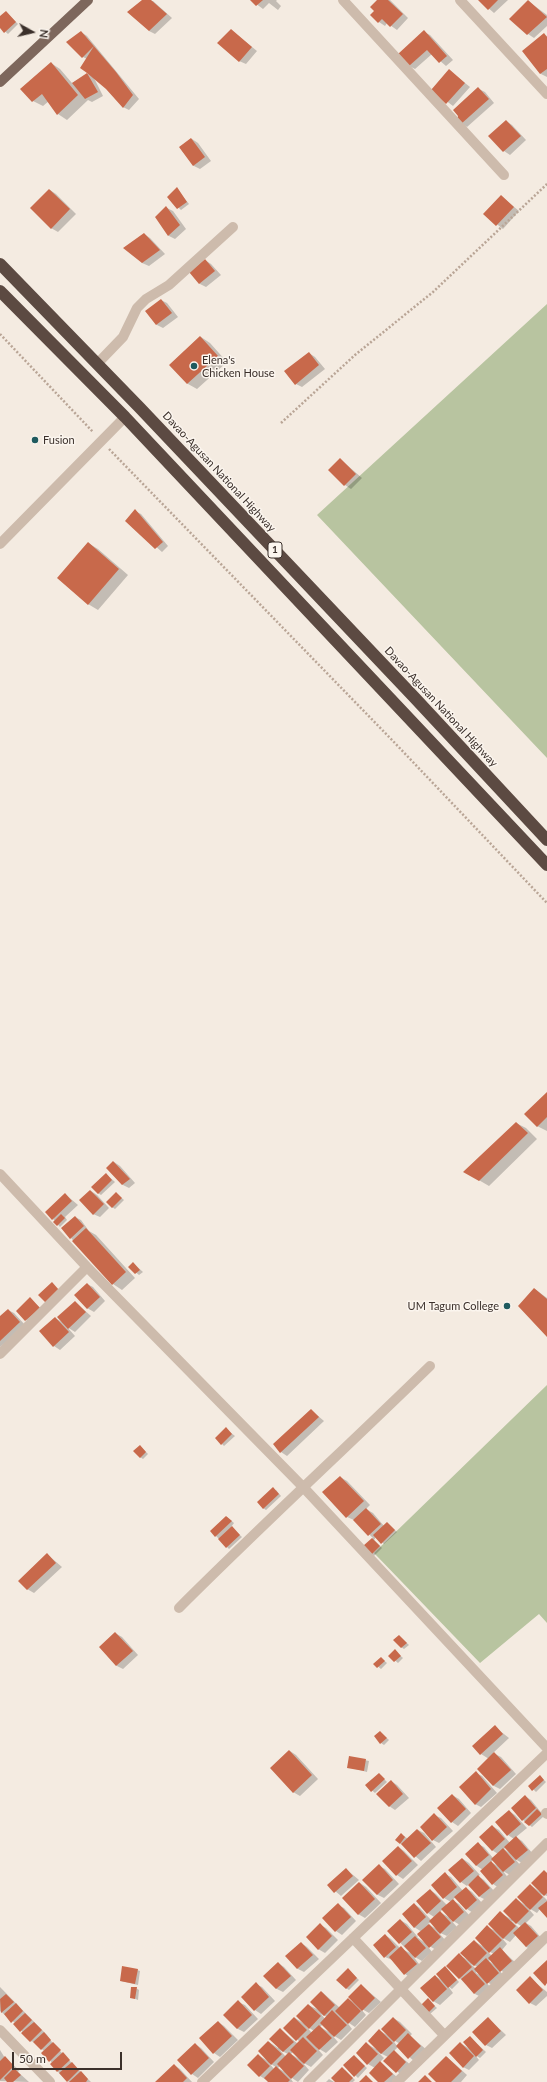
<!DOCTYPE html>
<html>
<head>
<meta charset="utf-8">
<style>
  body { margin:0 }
  #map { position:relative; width:547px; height:2082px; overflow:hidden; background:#f4ebe1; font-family:Lato,sans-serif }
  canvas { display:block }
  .north { position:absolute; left:12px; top:12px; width:40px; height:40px; -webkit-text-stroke:3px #fbf5ee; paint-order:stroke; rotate:98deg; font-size:11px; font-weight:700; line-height:16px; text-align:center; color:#3b302b }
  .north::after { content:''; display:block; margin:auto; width:14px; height:18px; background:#3b302b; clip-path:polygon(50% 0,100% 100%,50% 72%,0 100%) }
  .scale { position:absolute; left:12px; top:2052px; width:110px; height:18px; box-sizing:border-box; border:2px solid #3b302b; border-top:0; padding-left:5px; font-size:12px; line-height:14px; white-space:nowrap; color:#3b302b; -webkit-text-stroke:3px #fbf5ee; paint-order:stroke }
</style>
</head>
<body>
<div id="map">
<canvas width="547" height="2082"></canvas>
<div class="north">N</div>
<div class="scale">50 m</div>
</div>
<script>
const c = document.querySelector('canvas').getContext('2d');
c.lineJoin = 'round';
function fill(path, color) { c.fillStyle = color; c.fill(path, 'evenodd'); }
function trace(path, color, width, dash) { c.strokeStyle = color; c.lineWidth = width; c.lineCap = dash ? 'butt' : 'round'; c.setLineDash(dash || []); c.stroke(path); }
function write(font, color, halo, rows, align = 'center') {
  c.font = font + ' Lato,sans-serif'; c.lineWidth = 3; c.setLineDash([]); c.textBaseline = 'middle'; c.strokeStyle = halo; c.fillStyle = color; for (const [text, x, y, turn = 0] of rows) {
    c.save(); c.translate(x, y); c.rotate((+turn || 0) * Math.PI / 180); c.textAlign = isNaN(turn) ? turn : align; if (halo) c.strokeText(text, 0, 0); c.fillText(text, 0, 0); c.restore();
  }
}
fill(new Path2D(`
  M547 304V758L317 515Z
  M547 1385V1623L539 1614 480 1663 374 1553Z`), '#b8c4a0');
fill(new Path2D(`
  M144 0 153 1 172 18 155 34 149 31Z
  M251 0H277L276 1 281 6 278 10 269 3 263 9Z
  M379 0H390L408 18 397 30 387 23 385 26 379 22 375 11Z
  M479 0H508L494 13Z
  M528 1 547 15V26L534 38 528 34Z
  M6 12 18 24 8 34 0 27V17Z
  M231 30 257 51 246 64 239 61Z
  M81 32 87 36 139 99 129 110 123 107 107 88 93 76 103 96 92 102 88 100 67 120 58 114 49 101 43 106 33 101 51 63 60 69 72 83 89 73 87 59 83 57Z
  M424 32 430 35 453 60 446 66 432 54 415 69 409 66Z
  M544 35 547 36V77L541 74 523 51Z
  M450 71 470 87 453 106 432 90Z
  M479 89 485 92 494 103 467 127 461 123Z
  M506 121 512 125 526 140 510 155 504 151Z
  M192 139 198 143 211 161 200 169 194 166 180 148Z
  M177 189 189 204 181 210 168 197Z
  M50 190 56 194 76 214 58 232 51 228Z
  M501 196 519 211 503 229 484 214Z
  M167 208 173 211 186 229 175 239 169 236 156 217Z
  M144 234 150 238 165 254 149 266 142 263Z
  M205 260 211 264 221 275 206 287 200 284 190 272Z
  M161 300 167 303 178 317 163 328 157 325 146 311Z
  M201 337 210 343 227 362 197 389 188 384 171 365Z
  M309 353 315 357 325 369 302 387 296 384Z
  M340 459 362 478 351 489 345 485Z
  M135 511 141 514 168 546 162 552 127 521Z
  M88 543 98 549 128 575 98 610 88 604Z
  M547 1093V1131L537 1126Z
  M516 1123 526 1128 537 1139 489 1186 465 1172Z
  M114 1162 120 1166 135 1183 129 1188 123 1185 107 1168Z
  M106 1174 115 1182 101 1195 98 1193Z
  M91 1191 97 1195 109 1208 100 1217 93 1214Z
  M116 1193 124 1200 115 1209 112 1207Z
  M65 1194 78 1205 65 1217 67 1220 60 1227 53 1219Z
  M75 1217 81 1220 89 1231 96 1235 135 1278 122 1290 113 1284 71 1238Z
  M133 1263 143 1272 139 1275 129 1267Z
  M87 1284 93 1287 105 1301 94 1312 87 1308Z
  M535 1289 547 1298V1336Z
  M30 1299 45 1312 32 1324 26 1320Z
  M75 1302 91 1316 75 1332 67 1327 75 1336 60 1350 54 1346 55 1318 62 1322Z
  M8 1310 14 1313 26 1326 0 1347V1317Z
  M311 1410 324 1421 287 1456 281 1452 274 1444Z
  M226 1429 235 1436 224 1446 222 1444Z
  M140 1446 148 1454 143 1459 140 1457Z
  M340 1477 347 1481 370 1505 366 1509 373 1513 384 1526 387 1523 397 1532 384 1544 376 1537 374 1540 382 1548 374 1556 364 1546 373 1538 354 1520 347 1517Z
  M276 1490 281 1496 266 1510 263 1508Z
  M227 1517 234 1523 231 1527 242 1537 229 1549 211 1531Z
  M48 1555 62 1567 34 1593 27 1589Z
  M115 1633 122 1637 138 1655 123 1669 117 1666 100 1647Z
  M399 1636 409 1645 404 1649 401 1647Z
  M395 1651 403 1658 398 1663 390 1656Z
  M381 1658 387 1663 381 1669 375 1664Z
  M495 1727 509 1738 493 1753 501 1757 516 1774 500 1789 494 1786 478 1769 489 1759 481 1754Z
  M380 1732 389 1740 384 1745 381 1743Z
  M290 1751 296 1755 318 1779 300 1796 293 1792Z
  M350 1757 369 1761 367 1772 348 1767Z
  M476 1773 482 1776 497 1793 481 1807 475 1804Z
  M379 1774 387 1782 375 1793 367 1786Z
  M540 1776 546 1782 536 1792 530 1786Z
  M391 1781 397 1785 409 1798 395 1810 389 1806Z
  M452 1795 459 1799 471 1813 458 1826 452 1822Z
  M525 1796 531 1800 544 1816 532 1827 523 1820Z
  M509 1811 515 1815 527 1828 516 1837 522 1841 533 1854 522 1863 515 1859 521 1866 510 1875 503 1871 509 1879 499 1888 493 1884 481 1871 483 1870 477 1866 466 1854 478 1844 484 1847 493 1858 498 1854 492 1850V1826L499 1830 510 1843 514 1839 508 1835 497 1822ZM506 1847 510 1853 504 1849ZM493 1860 498 1866 491 1862Z
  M434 1815 441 1818 453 1831 439 1843 433 1840Z
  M418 1830 424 1833 436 1847 421 1861 400 1843 404 1836 408 1839Z
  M398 1847 404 1851 418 1865 403 1879 397 1875 383 1861Z
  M463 1859 469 1863 480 1875 478 1876 484 1880 495 1892 486 1900 480 1897 469 1884 467 1886 461 1882Z
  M379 1866 385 1869 399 1884 384 1898 378 1895 364 1880Z
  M346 1869 359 1880 341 1896 328 1885Z
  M544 1871 547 1873V1896L541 1894 547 1900V1917L540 1909 537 1913 527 1907 534 1915 526 1923 531 1926 543 1940 533 1950 526 1947 516 1935 510 1942 501 1937 507 1944 502 1950 518 1965 507 1974 498 1969 505 1977 494 1986 485 1981 491 1988 481 1997 475 1994 448 1966 459 1955 468 1960 474 1941 484 1947 487 1927 496 1931 500 1913 511 1919 516 1899 525 1905 530 1885 539 1891ZM512 1921H513L521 1926 519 1928ZM486 1950 494 1954 492 1956ZM491 1959 495 1965 489 1961ZM471 1964 478 1967 476 1969ZM477 1971 482 1976 476 1973Z
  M445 1874 451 1877 463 1891 466 1888 472 1892 483 1904 473 1913 467 1909 456 1897 452 1900 459 1904 470 1916 460 1925 450 1919 457 1927 447 1936 438 1932 446 1941 436 1950 426 1944 432 1952 422 1961 413 1956 422 1968 411 1978 405 1974 392 1960 385 1957V1935L391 1939 400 1948 410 1953 389 1931 400 1920 407 1924 417 1936 422 1932 414 1927V1904L420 1908 431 1920 434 1917 428 1913 418 1901 430 1890 436 1894 447 1905 451 1902 444 1898 432 1885ZM443 1909 450 1918 440 1912ZM431 1922 438 1930 428 1924ZM419 1935 425 1943 417 1937Z
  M360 1883 366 1887 381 1903 365 1918 358 1914Z
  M338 1905 344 1908 356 1921 342 1935 336 1931 324 1918Z
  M320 1925 326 1928 338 1940 325 1953 318 1949Z
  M301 1943 307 1947 319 1959 304 1972 298 1969 287 1956Z
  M278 1963 284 1967 296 1980 283 1992 277 1989 265 1976Z
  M445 1967 459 1982 452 1989 448 1986 453 1993 440 2005 433 2001 435 1976 442 1980Z
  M348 1969 359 1980 349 1990 346 1988Z
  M137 1970 140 1971 138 1985 121 1981Z
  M530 1978 547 1992V1996L536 2006 530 2003Z
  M256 1984 262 1987 275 2001 261 2014 255 2010 242 1997Z
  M361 1985 381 2002 369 2013 360 2008 366 2015 355 2027 346 2021 352 2029 341 2040 331 2034 338 2042 326 2053 316 2047 323 2055 311 2067 302 2062 309 2070 298 2082 289 2076 293 2082H270L260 2076 258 2055 268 2061 269 2042 278 2048 280 2029 298 2044 300 2042 285 2028 295 2018 305 2024 308 2005 319 2010 322 1992 340 2008 348 1999 357 2004ZM321 2014 327 2017 325 2019ZM323 2024 329 2032 320 2027ZM305 2025 314 2031 312 2033ZM280 2050 288 2054 286 2057ZM293 2052 299 2059 291 2054ZM269 2063 276 2067 274 2069ZM280 2066 285 2072 278 2068Z
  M0 1987 47 2035 54 2045 91 2082H69L57 2071 44 2051 34 2042 30 2041 15 2023 0 2011Z
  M136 1988 139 1990 138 2000 131 1997Z
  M428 2000 437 2008 430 2014 421 2006Z
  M238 2002 245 2005 258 2019 244 2032 238 2029 224 2015Z
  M393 2018 400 2022 412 2034 410 2036 427 2050 415 2062 398 2047 394 2051 412 2066 403 2076 384 2061 388 2057 378 2052 384 2058 380 2062 398 2078 394 2082H379L375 2068 368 2064 367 2044 376 2049 380 2031 389 2036ZM392 2039 400 2044 397 2046Z
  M488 2018 506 2035 492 2048 486 2045Z
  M218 2022 224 2026 238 2040 220 2057 214 2053 200 2038Z
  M470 2037 486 2052 480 2058 475 2055 479 2060 469 2070 463 2067 460 2043 470 2049Z
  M195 2044 201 2048 214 2062 198 2078 192 2074Z
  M0 2050 5 2058 19 2070 18 2072 29 2082 0 2081Z
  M447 2057 467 2075 461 2082H438Z
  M356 2058 367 2068 358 2078 345 2065Z
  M174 2065 180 2069 192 2082H156Z
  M345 2070 355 2080 353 2082H337Z
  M329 2079 334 2082H326Z`), '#0003');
fill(new Path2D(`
  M142 0H151L167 14 149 31 127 12Z
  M250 0H263L256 6Z
  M377 0H388L403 14 390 27 382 19 378 23 370 15 374 11 370 7Z
  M478 0H498L488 10Z
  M528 0 547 17 527 35 509 19Z
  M6 11 16 22 4 33 0 28V16Z
  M231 29 252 47 239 62 217 43Z
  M424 30 447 56 439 63 427 50 409 66 398 54Z
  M81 31 116 72 133 95 123 108 106 89 87 73 98 92 85 99 72 83 87 73 80 68 94 46 82 58 66 42Z
  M544 33 547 37V69L540 74 522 51Z
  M51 62 78 95 57 115 42 94 32 102 20 89Z
  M449 69 465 83 446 104 431 90Z
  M478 87 489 99 461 124 457 120 458 116 453 110Z
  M506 120 521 136 503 152 488 136Z
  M191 138 205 157 193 166 179 147Z
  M177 187 187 202 177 209 167 197Z
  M49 189 70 209 51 229 30 208Z
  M501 195 514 207 496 226 483 214Z
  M166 206 180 225 168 236 155 217Z
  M144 233 160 250 142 263 123 248Z
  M205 259 215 271 199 284 189 272Z
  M161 299 172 313 156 325 145 311Z
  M200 336 218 356 187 384 169 365Z
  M309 352 319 365 295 385 284 371Z
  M340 458 356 474 344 486 328 470Z
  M135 509 163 542 155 549 125 521Z
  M88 542 119 569 88 605 57 578Z
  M547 1092V1117L537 1127 524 1114Z
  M516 1122 528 1133 479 1181 463 1172Z
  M113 1161 130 1179 122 1185 106 1168Z
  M106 1173 112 1180 98 1194 91 1187Z
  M90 1190 104 1204 93 1215 79 1200Z
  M116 1192 122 1198 112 1208 106 1202Z
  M65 1193 72 1201 52 1220 45 1212Z
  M61 1214 65 1218 57 1226 53 1222Z
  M75 1216 84 1226 70 1239 61 1228Z
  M86 1228 126 1272 112 1285 72 1241Z
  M133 1262 140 1270 135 1274 128 1267Z
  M52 1282 59 1290 46 1303 38 1295Z
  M87 1283 100 1297 87 1309 74 1295Z
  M534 1288 547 1299V1337L518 1306Z
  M30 1297 40 1308 25 1321 16 1311Z
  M75 1301 86 1312 68 1329 57 1317Z
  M8 1309 20 1322 0 1341V1316Z
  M55 1317 69 1332 53 1347 39 1331Z
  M311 1409 319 1417 280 1453 273 1444Z
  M226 1427 232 1434 221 1445 215 1438Z
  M140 1445 146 1452 140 1458 133 1451Z
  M340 1476 364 1501 346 1518 322 1492Z
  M273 1487 279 1494 263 1509 257 1502Z
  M366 1508 381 1524 368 1536 353 1520Z
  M226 1516 232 1521 215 1537 210 1531Z
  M387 1522 395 1530 381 1544 373 1535Z
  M232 1526 240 1535 226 1548 218 1539Z
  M372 1538 380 1546 371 1555 363 1546Z
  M47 1553 56 1563 27 1590 18 1581Z
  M115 1632 133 1651 116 1666 99 1647Z
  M399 1635 407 1643 401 1648 393 1640Z
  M395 1649 401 1656 394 1662 388 1656Z
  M381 1657 385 1661 377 1668 373 1664Z
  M495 1725 503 1734 480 1755 472 1746Z
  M380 1731 387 1738 380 1744 374 1736Z
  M289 1750 312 1775 293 1793 270 1768Z
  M494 1752 511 1770 493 1786 477 1769Z
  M349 1756 366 1759 364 1771 347 1768Z
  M476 1771 491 1789 475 1805 459 1787Z
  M379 1773 385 1779 371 1792 365 1785Z
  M540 1775 544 1780 532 1791 528 1786Z
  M391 1780 403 1794 389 1807 376 1794Z
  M452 1794 466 1809 451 1823 437 1808Z
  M525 1795 536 1808 522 1821 511 1808Z
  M537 1809 542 1814 529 1826 524 1822Z
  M509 1810 521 1824 507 1836 495 1822Z
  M434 1813 447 1827 432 1841 420 1827Z
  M492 1825 505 1839 492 1851 479 1837Z
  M417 1829 431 1843 414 1858 401 1844Z
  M401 1833 405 1837 400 1844 395 1840Z
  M516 1836 528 1850 516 1860 504 1847Z
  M478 1842 489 1855 476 1866 465 1854Z
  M398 1846 412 1861 396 1876 382 1861Z
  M503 1848 515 1862 503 1872 491 1859Z
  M462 1858 474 1871 460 1883 448 1870Z
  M491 1861 503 1875 492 1885 480 1871Z
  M379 1864 393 1880 377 1895 362 1880Z
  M346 1868 353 1876 334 1893 327 1885Z
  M544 1870 547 1873V1893L544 1896 531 1883Z
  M445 1872 457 1887 443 1899 431 1885Z
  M478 1875 490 1888 479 1897 468 1885Z
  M359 1882 375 1899 358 1915 342 1898Z
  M530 1884 543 1897 530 1910 517 1897Z
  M466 1887 477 1900 466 1910 454 1897Z
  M430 1889 441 1901 427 1914 416 1901Z
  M516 1898 529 1911 516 1924 503 1911Z
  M453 1899 464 1912 453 1922 441 1909Z
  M547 1901V1918L538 1908Z
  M338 1903 351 1917 335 1932 322 1918Z
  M414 1903 426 1917 414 1928 402 1914Z
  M440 1911 451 1923 440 1934 429 1921Z
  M500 1911 516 1926 503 1939 488 1924Z
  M400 1919 412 1932 399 1944 387 1931Z
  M525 1922 538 1936 526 1947 513 1933Z
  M320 1923 332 1936 318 1950 306 1937Z
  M429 1924 441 1937 429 1948 417 1934Z
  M487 1925 502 1940 489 1953 475 1938Z
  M385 1934 396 1947 384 1958 373 1945Z
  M415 1936 426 1948 415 1958 404 1946Z
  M474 1940 487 1953 474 1966 460 1953Z
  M301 1942 313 1955 297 1969 285 1956Z
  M401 1946 417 1964 404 1975 389 1957Z
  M500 1947 512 1961 500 1972 488 1958Z
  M459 1953 472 1967 459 1979 446 1966Z
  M486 1958 499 1973 487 1984 474 1969Z
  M547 1960V1983L545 1986 533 1973Z
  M278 1962 291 1976 276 1989 263 1976Z
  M122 1966 138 1969 135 1984 120 1981Z
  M445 1966 457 1980 448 1988 436 1974Z
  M348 1968 357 1978 346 1989 336 1980Z
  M472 1970 485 1984 474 1994 461 1979Z
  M435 1975 447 1989 433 2002 420 1988Z
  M530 1976 543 1990 529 2004 516 1990Z
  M256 1982 269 1997 254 2011 241 1997Z
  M361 1984 375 1998 362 2011 348 1997Z
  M131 1987H137L135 1999 130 1998Z
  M321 1991 335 2005 324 2016 310 2002Z
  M6 1994 14 2002 1 2013 0 1999Z
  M348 1998 361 2011 348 2024 335 2011Z
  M428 1998 435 2006 427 2014 420 2006Z
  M238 2000 252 2015 237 2029 223 2015Z
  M16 2003 23 2011 11 2023 4 2014Z
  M308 2004 321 2016 309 2029 296 2016Z
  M332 2010 347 2025 334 2037 320 2023Z
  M25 2013 32 2020 20 2032 13 2024Z
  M294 2017 307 2030 296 2041 283 2028Z
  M393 2017 406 2030 394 2042 381 2029Z
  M488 2017 501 2031 485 2046 472 2032Z
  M218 2021 232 2036 213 2054 199 2038Z
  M34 2022 42 2030 30 2042 21 2033Z
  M319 2025 332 2038 319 2050 306 2037Z
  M280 2028 294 2042 283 2052 269 2039Z
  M379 2029 393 2043 381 2054 368 2041Z
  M44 2032 51 2040 41 2050 33 2042Z
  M408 2033 421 2046 408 2059 396 2046Z
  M470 2036 483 2050 476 2057 463 2042Z
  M303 2037 317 2051 304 2064 290 2050Z
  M268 2041 282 2054 271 2065 258 2051Z
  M53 2042 61 2050 49 2062 41 2053Z
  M366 2042 378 2054 367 2065 356 2053Z
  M460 2042 474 2056 463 2068 449 2053Z
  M195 2043 209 2058 191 2075 177 2060Z
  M394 2050 406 2062 396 2073 383 2061Z
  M63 2052 70 2060 57 2072 50 2064Z
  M289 2052 304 2066 291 2079 277 2064Z
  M258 2054 270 2066 259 2077 247 2065Z
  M354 2055 365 2066 354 2077 343 2065Z
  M5 2056 14 2066 0 2080V2061Z
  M446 2056 462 2071 451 2082H436L428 2074Z
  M380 2061 393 2074 384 2082H378L369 2073Z
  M72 2062 79 2070 67 2082 59 2073Z
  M174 2064 187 2078 183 2082H155Z
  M276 2066 290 2080 288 2082H268L264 2078Z
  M342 2067 353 2078 349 2082H335L331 2078Z
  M14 2068 21 2075 13 2082H7L4 2078Z
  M81 2071 88 2079 86 2082H69Z
  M366 2075 373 2082H359Z
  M425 2075 432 2082H418Z`), '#c8694b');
trace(new Path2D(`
  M0 334 93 432
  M281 423 355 355 433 292 547 184
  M109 449 392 740 547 903`), '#b9a596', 2.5, [2, 2]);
trace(new Path2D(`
  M343 0 504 175
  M460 0 547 94
  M97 364 123 337 137 308 146 299 169 285 233 227
  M0 544 125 417
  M0 1174 87 1267 304 1488 547 1748
  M0 1354 87 1267
  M179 1608C261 1526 347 1447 430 1366
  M546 1813 547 1814
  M353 1938 444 2035
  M0 2030 50 2082
  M202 2082 547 1753
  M308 2082 547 1843
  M397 2082 547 1936`), '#cdbbac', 10);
trace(new Path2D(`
  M0 82 88 0`), '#7d675c', 10);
trace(new Path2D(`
  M0 264 140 408 414 697 547 840
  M0 291 125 417 547 865`), '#5c4a42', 12);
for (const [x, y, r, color] of [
  [194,366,4,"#1f5a5e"],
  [35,440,4,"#1f5a5e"],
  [507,1306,4,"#1f5a5e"]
]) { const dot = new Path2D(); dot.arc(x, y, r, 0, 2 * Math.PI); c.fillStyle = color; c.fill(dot); trace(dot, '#fbf5ee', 1.5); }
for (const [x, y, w] of [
  [275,550,14]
]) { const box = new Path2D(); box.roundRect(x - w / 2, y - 8, w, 16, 3); c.fillStyle = '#fbf5ee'; c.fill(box); trace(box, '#3b302b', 1); }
write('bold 10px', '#3b302b', null, [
  ["1",275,550]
]);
write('11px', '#3b302b', '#fbf5ee', [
  ["Elena's",202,360],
  ["Chicken House",202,373],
  ["Fusion",43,440],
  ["UM Tagum College",499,1306,"right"]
], 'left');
write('11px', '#3b302b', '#fbf5ee', [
  ["Davao-Agusan National Highway",219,472,47],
  ["Davao-Agusan National Highway",441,707,47]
]);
</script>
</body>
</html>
